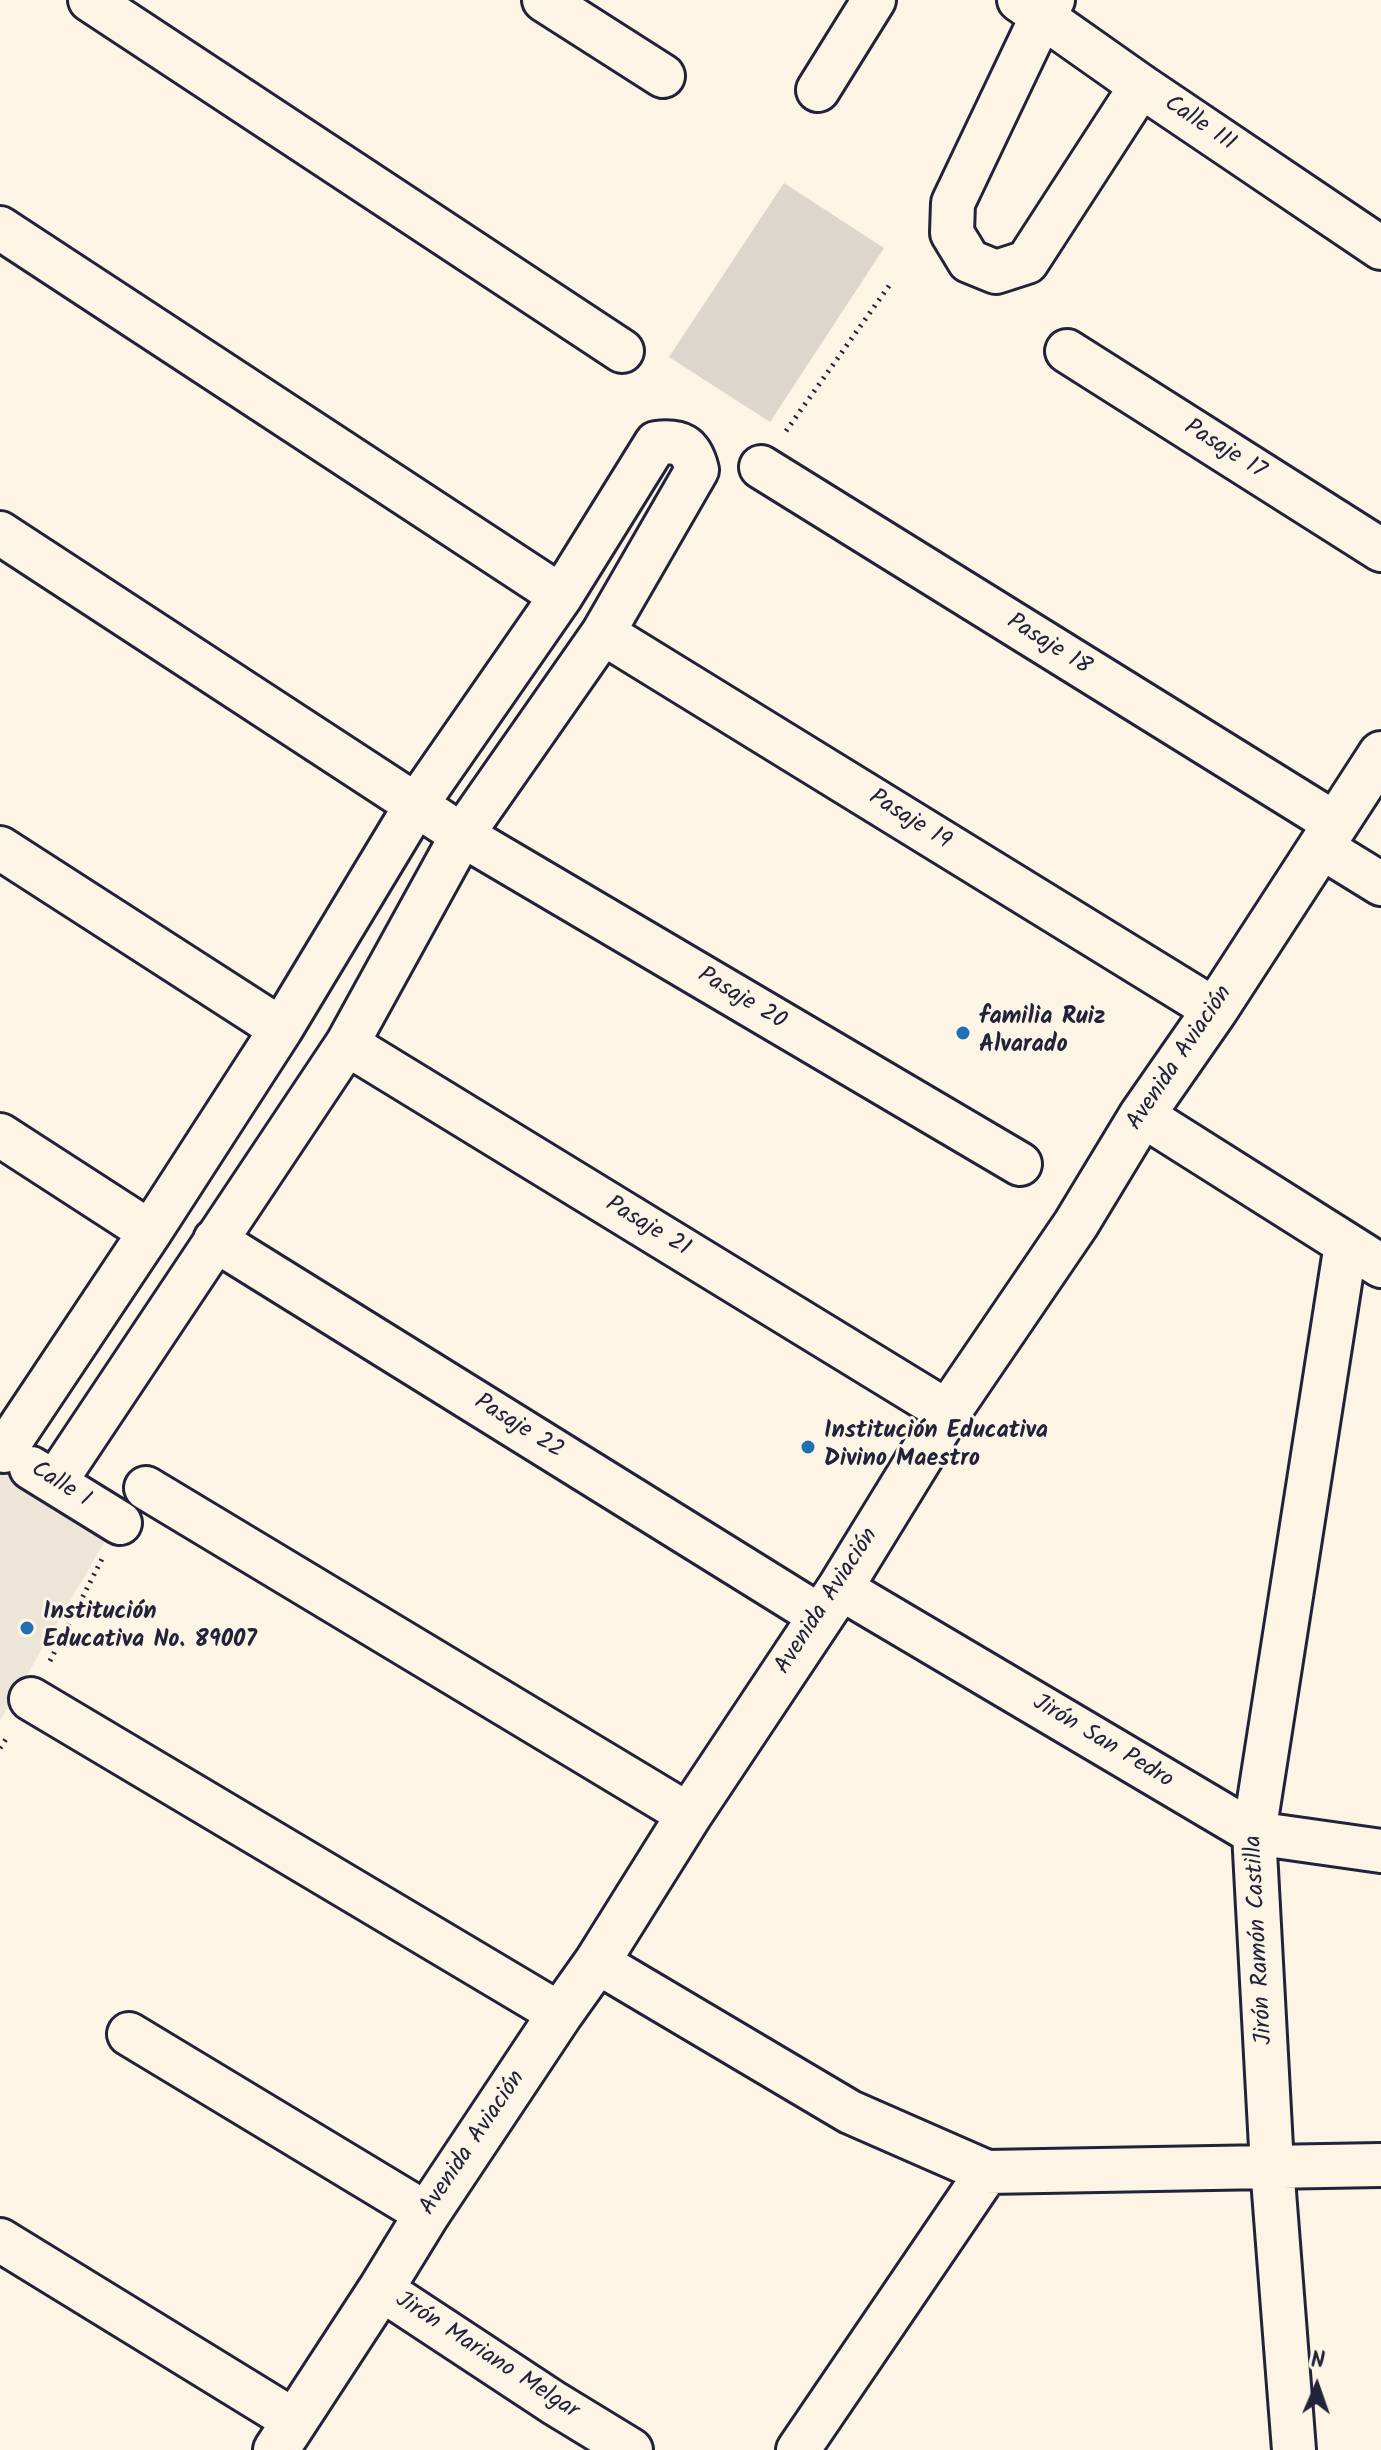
<!DOCTYPE html>
<html>
<head>
<meta charset="utf-8">
<style>
  body { margin:0 }
  #map { position:relative; width:1381px; height:2450px; overflow:hidden; background:#fcf5e5; font-family:Kalam,sans-serif }
  canvas { display:block }
  .north { position:absolute; left:1277px; top:2346px; width:80px; height:80px; -webkit-text-stroke:6px #fcf5e5; paint-order:stroke; rotate:2deg; font-size:22px; font-weight:700; line-height:32px; text-align:center; color:#22223b }
  .north::after { content:''; display:block; margin:auto; width:28px; height:36px; background:#22223b; clip-path:polygon(50% 0,100% 100%,50% 72%,0 100%) }
</style>
</head>
<body>
<div id="map">
<canvas width="1381" height="2450"></canvas>
<div class="north">N</div>
</div>
<script>
const c = document.querySelector('canvas').getContext('2d');
c.lineJoin = 'round';
function fill(path, color) { c.fillStyle = color; c.fill(path, 'evenodd'); }
function trace(path, color, width, dash) { c.strokeStyle = color; c.lineWidth = width; c.lineCap = dash ? 'butt' : 'round'; c.setLineDash(dash || []); c.stroke(path); }
function write(font, color, halo, rows, align = 'center') {
  c.font = font + ' Kalam,sans-serif'; c.lineWidth = 6; c.setLineDash([]); c.textBaseline = 'middle'; c.strokeStyle = halo; c.fillStyle = color; for (const [text, x, y, turn = 0] of rows) {
    c.save(); c.translate(x, y); c.rotate((+turn || 0) * Math.PI / 180); c.textAlign = isNaN(turn) ? turn : align; if (halo) c.strokeText(text, 0, 0); c.fillText(text, 0, 0); c.restore();
  }
}
fill(new Path2D(`
  M0 1463 108 1536 0 1721Z`), '#ece5d8');
fill(new Path2D(`
  M784 183 884 248 770 422 669 357Z`), '#dcd6cc');
const street = new Path2D(`
  M90 0 622 351
  M544 0 663 76
  M1019 0 1141 86 1381 248
  M1053 0 1042 16 953 203 952 233 969 261 996 272 1027 262 1141 86
  M818 90 874 0
  M0 228 561 596
  M1067 351 1381 550
  M761 467 1336 824
  M0 533 462 835 1020 1164
  M603 633 1215 1010
  M1321 847 1381 884
  M0 848 281 1029
  M347 1044 948 1412
  M1142 1115 1381 1266
  M0 1135 150 1232
  M215 1240 820 1616
  M4 1451 150 1232 281 1029 416 805 561 596 656 443C680 440 691 445 697 470L603 633 462 835 347 1044 55 1482
  M31 1468 120 1523
  M146 1488 689 1815
  M840 1588 1254 1833 1381 1851
  M31 1699 560 2014
  M597 1962 850 2112 987 2172 1381 2165
  M129 2034 427 2214
  M0 2240 293 2420
  M381 2289 554 2403 631 2450
  M798 2450 987 2172
  M1294 2450 1272 2166 1254 1833 1346 1244`);
const secondary = new Path2D(`
  M276 2450 381 2289 427 2214 560 2014 597 1962 689 1815 840 1588 948 1412 1076 1224 1142 1115 1215 1010 1381 754`);
trace(street, '#22223b', 48);
trace(secondary, '#22223b', 50);
trace(new Path2D(`
  M786 431 891 283
  M50 1661 102 1559
  M0 1748 8 1736`), '#22223b', 5, [2, 6]);
trace(street, '#fcf5e5', 42);
trace(secondary, '#fcf5e5', 44);
for (const [x, y, r, color] of [
  [963,1033,8,"#1f6fb2"],
  [808,1447,8,"#1f6fb2"],
  [27,1628,8,"#1f6fb2"]
]) { const dot = new Path2D(); dot.arc(x, y, r, 0, 2 * Math.PI); c.fillStyle = color; c.fill(dot); trace(dot, '#fcf5e5', 3); }
write('24px', '#22223b', '#fcf5e5', [
  ["Calle III",1199,125,34],
  ["Pasaje 17",1224,451,32],
  ["Pasaje 18",1048,646,32],
  ["Pasaje 19",909,821,32],
  ["Pasaje 20",741,1000,31],
  ["Avenida Aviación",1181,1059,-56],
  ["Pasaje 21",647,1228,31],
  ["Pasaje 22",518,1428,32],
  ["Calle I",60,1486,32],
  ["Avenida Aviación",828,1602,-57],
  ["Jirón San Pedro",1102,1743,31],
  ["Jirón Ramón Castilla",1261,1940,-93],
  ["Avenida Aviación",474,2144,-56],
  ["Jirón Mariano Melgar",486,2357,33]
]);
write('bold 24px', '#22223b', '#fcf5e5', [
  ["familia Ruiz",979,1019],
  ["Alvarado",979,1047],
  ["Institución Educativa",824,1433],
  ["Divino Maestro",824,1461],
  ["Institución",43,1614],
  ["Educativa No. 89007",43,1642]
], 'left');
</script>
</body>
</html>
